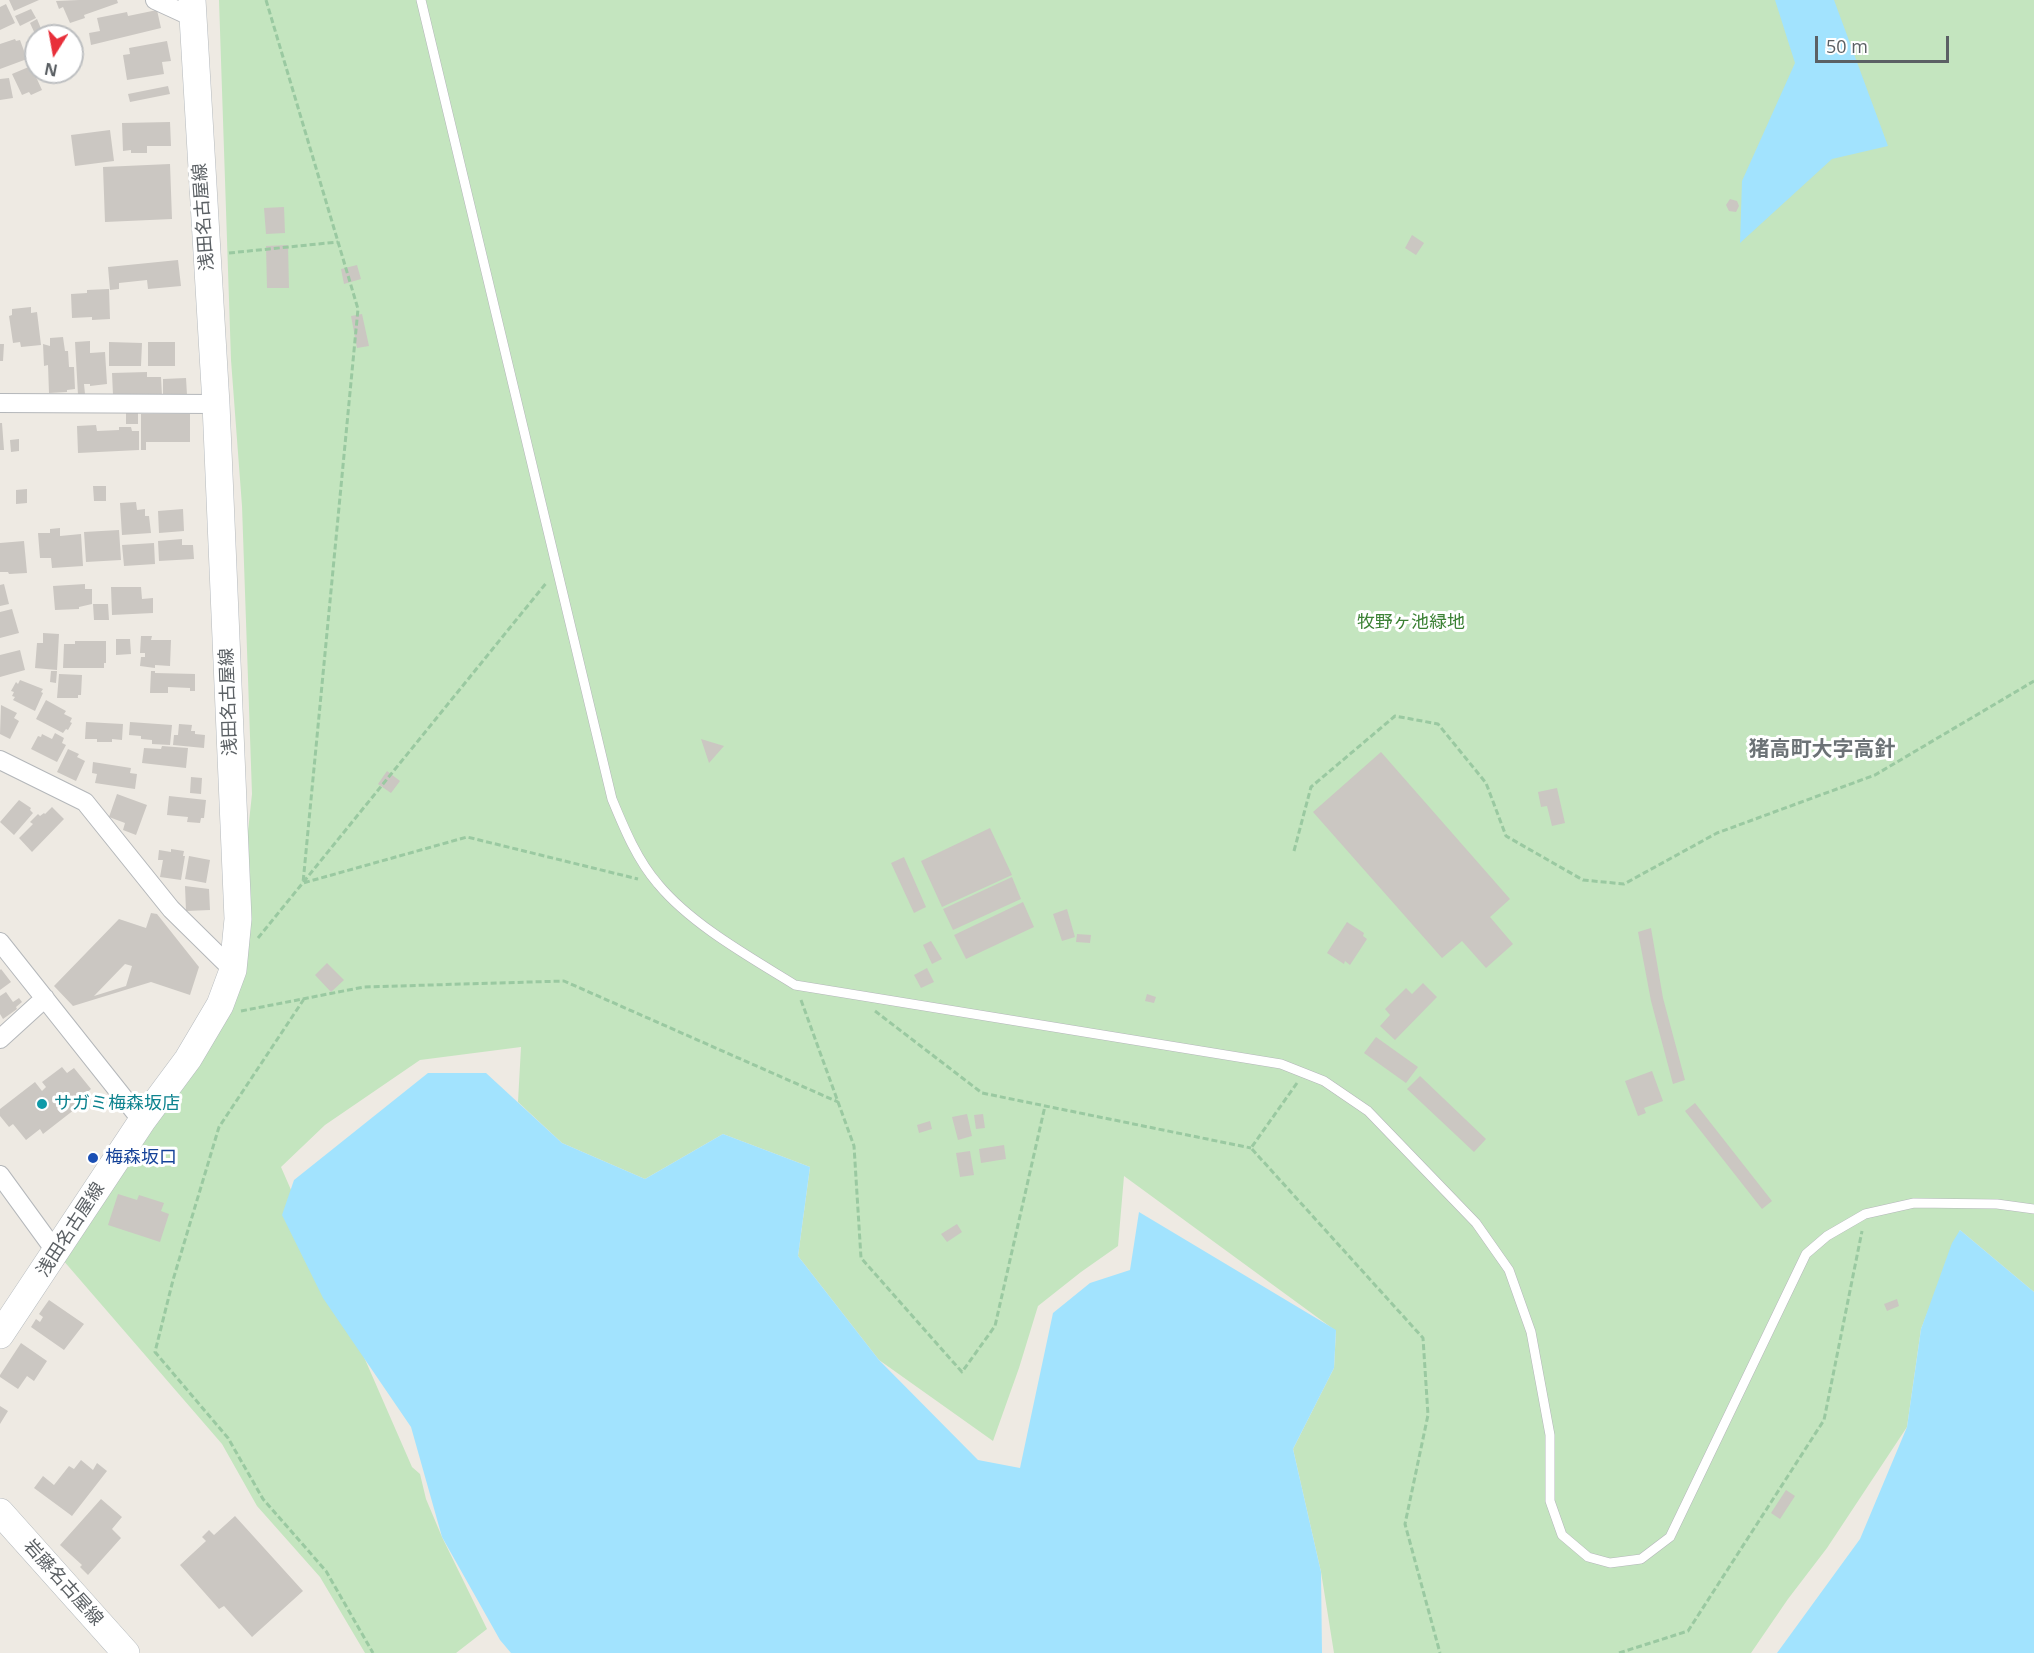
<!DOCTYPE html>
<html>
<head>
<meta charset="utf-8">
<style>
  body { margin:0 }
  #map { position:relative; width:2034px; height:1653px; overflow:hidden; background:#eeeae3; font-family:"Open Sans",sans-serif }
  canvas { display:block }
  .north { position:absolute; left:24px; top:24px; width:60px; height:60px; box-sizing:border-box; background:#fff; border:2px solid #bdbfc1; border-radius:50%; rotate:191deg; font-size:16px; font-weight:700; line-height:24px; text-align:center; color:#5b6064 }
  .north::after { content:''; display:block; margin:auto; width:21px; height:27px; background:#e82f3a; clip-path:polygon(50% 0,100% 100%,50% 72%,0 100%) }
  .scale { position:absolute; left:1815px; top:36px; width:134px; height:27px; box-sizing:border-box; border:3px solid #5b6064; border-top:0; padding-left:8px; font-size:18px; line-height:21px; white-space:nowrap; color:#5b6064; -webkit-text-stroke:4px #fff; paint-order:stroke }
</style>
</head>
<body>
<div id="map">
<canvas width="2034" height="1653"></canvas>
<div class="north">N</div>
<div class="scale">50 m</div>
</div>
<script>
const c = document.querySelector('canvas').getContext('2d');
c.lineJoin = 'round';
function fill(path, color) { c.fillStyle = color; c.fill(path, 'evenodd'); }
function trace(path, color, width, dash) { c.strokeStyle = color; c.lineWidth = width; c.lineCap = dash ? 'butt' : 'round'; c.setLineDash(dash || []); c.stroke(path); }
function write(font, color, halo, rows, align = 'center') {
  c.font = font + ' "Open Sans","Noto Sans JP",sans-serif'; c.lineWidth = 6; c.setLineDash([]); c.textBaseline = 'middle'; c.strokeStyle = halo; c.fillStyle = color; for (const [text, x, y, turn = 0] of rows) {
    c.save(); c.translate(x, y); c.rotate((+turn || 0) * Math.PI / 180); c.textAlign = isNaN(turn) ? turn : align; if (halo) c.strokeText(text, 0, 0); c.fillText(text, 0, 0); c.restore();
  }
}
fill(new Path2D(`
  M219 0H2034V1292L1960 1230 1921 1329 1907 1427 1827 1548 1788 1599 1751 1653H1334L1321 1572 1293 1449 1334 1368 1336 1331 1124 1176 1118 1246 1081 1272 1038 1306 1019 1368 993 1441 879 1360 798 1256 810 1167 723 1134 645 1179 562 1143 518 1102 521 1047 420 1060 325 1125 281 1167 412 1467 420 1474 426 1499 442 1537 487 1629 456 1653H365L320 1577 257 1506 222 1444 56 1252 233 970 252 794 242 506 231 360Z`), '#c4e5bf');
fill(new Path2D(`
  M1775 0H1834L1888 146 1832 159 1740 243 1742 181 1795 63Z
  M428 1073H486L562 1143 645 1179 723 1134 810 1167 798 1256 879 1360 978 1460 1020 1468 1053 1313 1090 1283 1130 1270 1139 1212 1336 1330 1334 1368 1293 1449 1321 1572 1322 1653H511L500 1640 442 1537 411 1427 323 1298 282 1215 294 1180Z
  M1960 1230 2034 1292V1653H1777L1860 1539 1907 1427 1921 1329 1952 1243Z`), '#a2e3fe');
fill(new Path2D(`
  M9 0H39L14 11Z
  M79 0H117L118 3 84 15 85 18 70 23 63 7 59 9 56 1Z
  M6 4 15 23 0 30V7Z
  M31 9 36 18 20 26 15 16Z
  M157 10 161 28 91 45 89 33 100 31 97 18 127 12 128 16Z
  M37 19 42 31 35 34 30 23Z
  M36 36V56L29 58 26 42Z
  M15 39 16 41 20 40 27 59 0 69V44Z
  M167 41 171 61 162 62 164 74 127 80 123 55 130 54 129 48Z
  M31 66 42 90 31 95 29 92 22 95 12 74Z
  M9 78 13 98 0 100V79Z
  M168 86 170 94 130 102 128 94Z
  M170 122 171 146H147V153H131V150L123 151 122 123Z
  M110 130 114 161 75 166 71 135Z
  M170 164 172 219 105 222 103 167Z
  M1730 199 1737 201 1739 206 1736 212 1729 211 1726 205Z
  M284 207 285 233 266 234 264 208Z
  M1412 235 1424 243 1416 255 1405 248Z
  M288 245 289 288H267L266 246Z
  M178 260 181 286 148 289 147 280 119 283V289L110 290 108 267Z
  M357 265 361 279 344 284 341 269Z
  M109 289 110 319 92 320V317L72 318 71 294 87 293V290Z
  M31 307V313L37 312 41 345 21 347 20 342 13 343 9 316 12 315V309Z
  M362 314 369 346 357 348 351 316Z
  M63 337 65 351H68L69 367H74L75 389 67 390V392L49 393 48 365 44 366 43 344 50 346V338Z
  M90 341V353L105 352 107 384 90 386V384H84L85 394 78 395 75 342Z
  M109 342 142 343 141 366H109Z
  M148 342H175V366H148Z
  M0 344H4L3 361H0Z
  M147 372V377H161L162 396 113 395 112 373Z
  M186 378 187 395 163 396V379Z
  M126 412H138V424H126Z
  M141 414H190V442H146V450H141Z
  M0 423H2L4 450H0Z
  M96 425 97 431 119 430V427H131L132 431H139V450L78 453 77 426Z
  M19 439V451L11 452 10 440Z
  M93 486H106V501H94Z
  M27 489V503L16 504V490Z
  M136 502 137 510 145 509V516H149L151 533 122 535 120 503Z
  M183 509 184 531 159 533 158 511Z
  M60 528V536L81 534 83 566 52 568 51 558H40L38 533H50V529Z
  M119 530 121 560 86 562 84 532Z
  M182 539V545H193L194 559 159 561 158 541Z
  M24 541 27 573 9 574 8 572H0V543Z
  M154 543 155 564 124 566 122 545Z
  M4 584 9 604 0 606V585Z
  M85 584V589H92V604L79 607V609L55 610 53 586Z
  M111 587H141L142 599 153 598V613L112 615Z
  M93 604H108L109 620H94Z
  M12 609 19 633 0 638V612Z
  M43 633 59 634 57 670 35 668 37 643H43Z
  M141 636H152L151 640H171L170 666 155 665V668L140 666 141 657H145V653H140Z
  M116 639H130L131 654 116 655Z
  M75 641H106V663H104V668H63L64 644H75Z
  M20 650 25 670 0 677V655Z
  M51 671H57L56 683 50 682Z
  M151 671H155V673L195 674V691H190V688L168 687V693H150Z
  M59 674 82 675 81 695H78V698H57Z
  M20 680 43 689 41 692 43 693 35 711 13 700 15 697 12 696 14 692 11 691 16 682 18 684Z
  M46 700 66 711 64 714 72 718 70 722 72 723 68 730 66 729 63 733 36 719Z
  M1 705 17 713 14 718 19 721 10 739 0 734Z
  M86 722 123 724 122 740 112 739V742H97V739H85Z
  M130 722 172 725 170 745 152 744V740L141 739V736L129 735Z
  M179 724 192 725 191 731H195V734L205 735 204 748 173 745 174 735H178Z
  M55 733 64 738 62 743 66 745 57 762 31 749 38 736 41 737 42 734 52 739Z
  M701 739 724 746 709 763Z
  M162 746 188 748 186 768 142 763 144 748 161 749Z
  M68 749 79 754 77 757 85 761 76 781 57 772Z
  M1381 752 1510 899 1490 917 1513 944 1486 968 1462 941 1442 958 1313 812Z
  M93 762 131 768 130 773 137 774 135 789 95 783 97 774 92 773Z
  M387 771 400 781 391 793 378 784Z
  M191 777 202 778 201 794 190 793Z
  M1557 788 1565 823 1552 826 1547 806 1541 807 1538 792Z
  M117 794 147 805 136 835 123 830 125 823 109 817Z
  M169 796 206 800 204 818H201L200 823 187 822 188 817 167 815Z
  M19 800 31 808 30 810 33 813 14 835 0 822Z
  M52 807 64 819 32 852 19 838 33 824 30 822 38 814 40 816 44 813 45 814Z
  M990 828 1012 875 942 907 921 861Z
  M171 849 184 851 183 856H185L181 880 160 877 163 860H158L159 850 171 852Z
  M189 856 210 860 206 883 185 879Z
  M904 857 926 907 914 913 891 863Z
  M1012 877 1021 899 953 930 943 909Z
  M185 886 209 889 210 910 186 911Z
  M1023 902 1034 927 966 959 954 935Z
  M1067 909 1075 937 1062 941 1053 914Z
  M151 913 157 914 199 967 190 995 151 982 73 1006 54 986 119 919 146 928ZM125 964 132 966 126 986 94 996Z
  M1347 922 1364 933 1363 936 1367 939 1350 965 1345 961 1344 964 1327 953Z
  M1651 928 1663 998 1685 1080 1673 1084 1651 1001 1638 932Z
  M1077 934 1091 935 1090 943 1076 942Z
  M931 941 942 959 932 964 923 945Z
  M327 963 344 980 331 992 315 975Z
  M927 968 934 982 921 988 914 975Z
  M1 969 11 982 0 990V970Z
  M1423 983 1437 997 1395 1040 1380 1026 1390 1015 1385 1009 1406 988 1412 994Z
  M6 992 13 1002 19 998 22 1002 16 1007 17 1009 3 1019 0 1014V996Z
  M1147 994 1156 997 1154 1003 1145 1001Z
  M1376 1037 1418 1067 1406 1083 1364 1053Z
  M62 1067 67 1073 74 1068 91 1089 76 1101 79 1106 43 1134 40 1129 26 1140 13 1124 9 1127 0 1116V1109L35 1082 42 1091 46 1087 42 1082Z
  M1652 1071 1663 1101 1644 1108 1646 1113 1638 1116 1625 1081Z
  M1420 1076 1486 1139 1474 1152 1407 1089Z
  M1695 1103 1772 1201 1762 1209 1685 1111Z
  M967 1114 972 1136 958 1140 952 1117Z
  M983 1114 985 1128 976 1129 974 1115Z
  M930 1121 932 1129 919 1133 917 1125Z
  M1004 1145 1006 1159 981 1163 979 1149Z
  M970 1151 974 1175 960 1177 956 1153Z
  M118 1194 137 1200 139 1195 164 1203 161 1211 169 1214 160 1242 108 1225Z
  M957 1224 962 1232 947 1242 941 1234Z
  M1897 1299 1899 1306 1887 1311 1884 1304Z
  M49 1300 84 1324 64 1350 31 1327 36 1319 40 1322 43 1317 39 1314Z
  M21 1343 47 1361 34 1381 27 1376 18 1389 0 1377V1375Z
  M0 1406 8 1411 0 1424Z
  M81 1460 93 1470 97 1463 107 1471 72 1516 34 1488 43 1476 54 1485 69 1466 74 1469Z
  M1786 1490 1795 1496 1780 1519 1771 1513Z
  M101 1499 122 1517 112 1529 121 1538 88 1575 80 1567 82 1565 60 1545Z
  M235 1516 303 1591 252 1637 224 1606 219 1609 180 1565 206 1541 202 1537 209 1530 214 1535Z`), '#cbc7c2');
const service = new Path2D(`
  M421 0 612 799C624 828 637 860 658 884 692 925 750 957 795 985L1281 1064 1324 1081 1368 1111 1476 1223 1509 1270 1531 1332 1550 1435V1501L1562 1535 1588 1557 1610 1563 1641 1559 1670 1537 1806 1254 1827 1236 1865 1214 1914 1203 1997 1204 2034 1209`);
const minor = new Path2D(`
  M155 0 192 17
  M0 403 216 404
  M0 760 85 802 171 909 233 970
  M0 942 142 1121
  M0 1039 45 998
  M0 1175 56 1252`);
const secondary = new Path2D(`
  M0 1335 142 1121 188 1059 220 1005 233 970 238 919 216 404 192 0
  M0 1512 126 1653`);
trace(service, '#b4b7ba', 10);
trace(minor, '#b4b7ba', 20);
trace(secondary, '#b4b9bd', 28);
trace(new Path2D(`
  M266 0 358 309 303 883 467 837 638 879
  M229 253 338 242
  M1294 851 1311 787 1395 716 1438 724 1486 783 1506 836 1583 880 1624 884 1717 833 1875 775 2034 681
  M258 938 547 582
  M304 999 219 1127 173 1280 155 1352 228 1438 263 1499 326 1571 373 1653
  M801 1000 854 1146 861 1258 962 1372 995 1326 1045 1106
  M241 1011 364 987 564 981 838 1102
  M875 1011 982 1093 1251 1148
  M1297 1083 1251 1148 1423 1338 1428 1415 1405 1524 1440 1653
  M1619 1653 1688 1631 1824 1420 1862 1231`), '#9ac9a1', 3, [6, 3]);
trace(service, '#fff', 9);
trace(minor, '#fff', 18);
trace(secondary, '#fff', 27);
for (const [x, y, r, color] of [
  [42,1104,6,"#0f9aa8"],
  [93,1158,6,"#1a4fb4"]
]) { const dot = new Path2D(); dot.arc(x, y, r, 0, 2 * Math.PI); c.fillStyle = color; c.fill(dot); trace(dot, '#fff', 2); }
write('18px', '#5b6064', '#fff', [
  ["浅田名古屋線",204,217,-94],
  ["浅田名古屋線",229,702,-92],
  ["浅田名古屋線",71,1230,-57],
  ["岩藤名古屋線",63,1583,48]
]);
write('18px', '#3b8134', '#fff', [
  ["牧野ヶ池緑地",1411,623]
]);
write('18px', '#0d838f', '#fff', [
  ["サガミ梅森坂店",54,1104]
], 'left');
write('18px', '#164399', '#fff', [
  ["梅森坂口",105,1158]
], 'left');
write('bold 21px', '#6c7276', '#fff', [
  ["猪高町大字高針",1822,750]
]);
</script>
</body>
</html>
